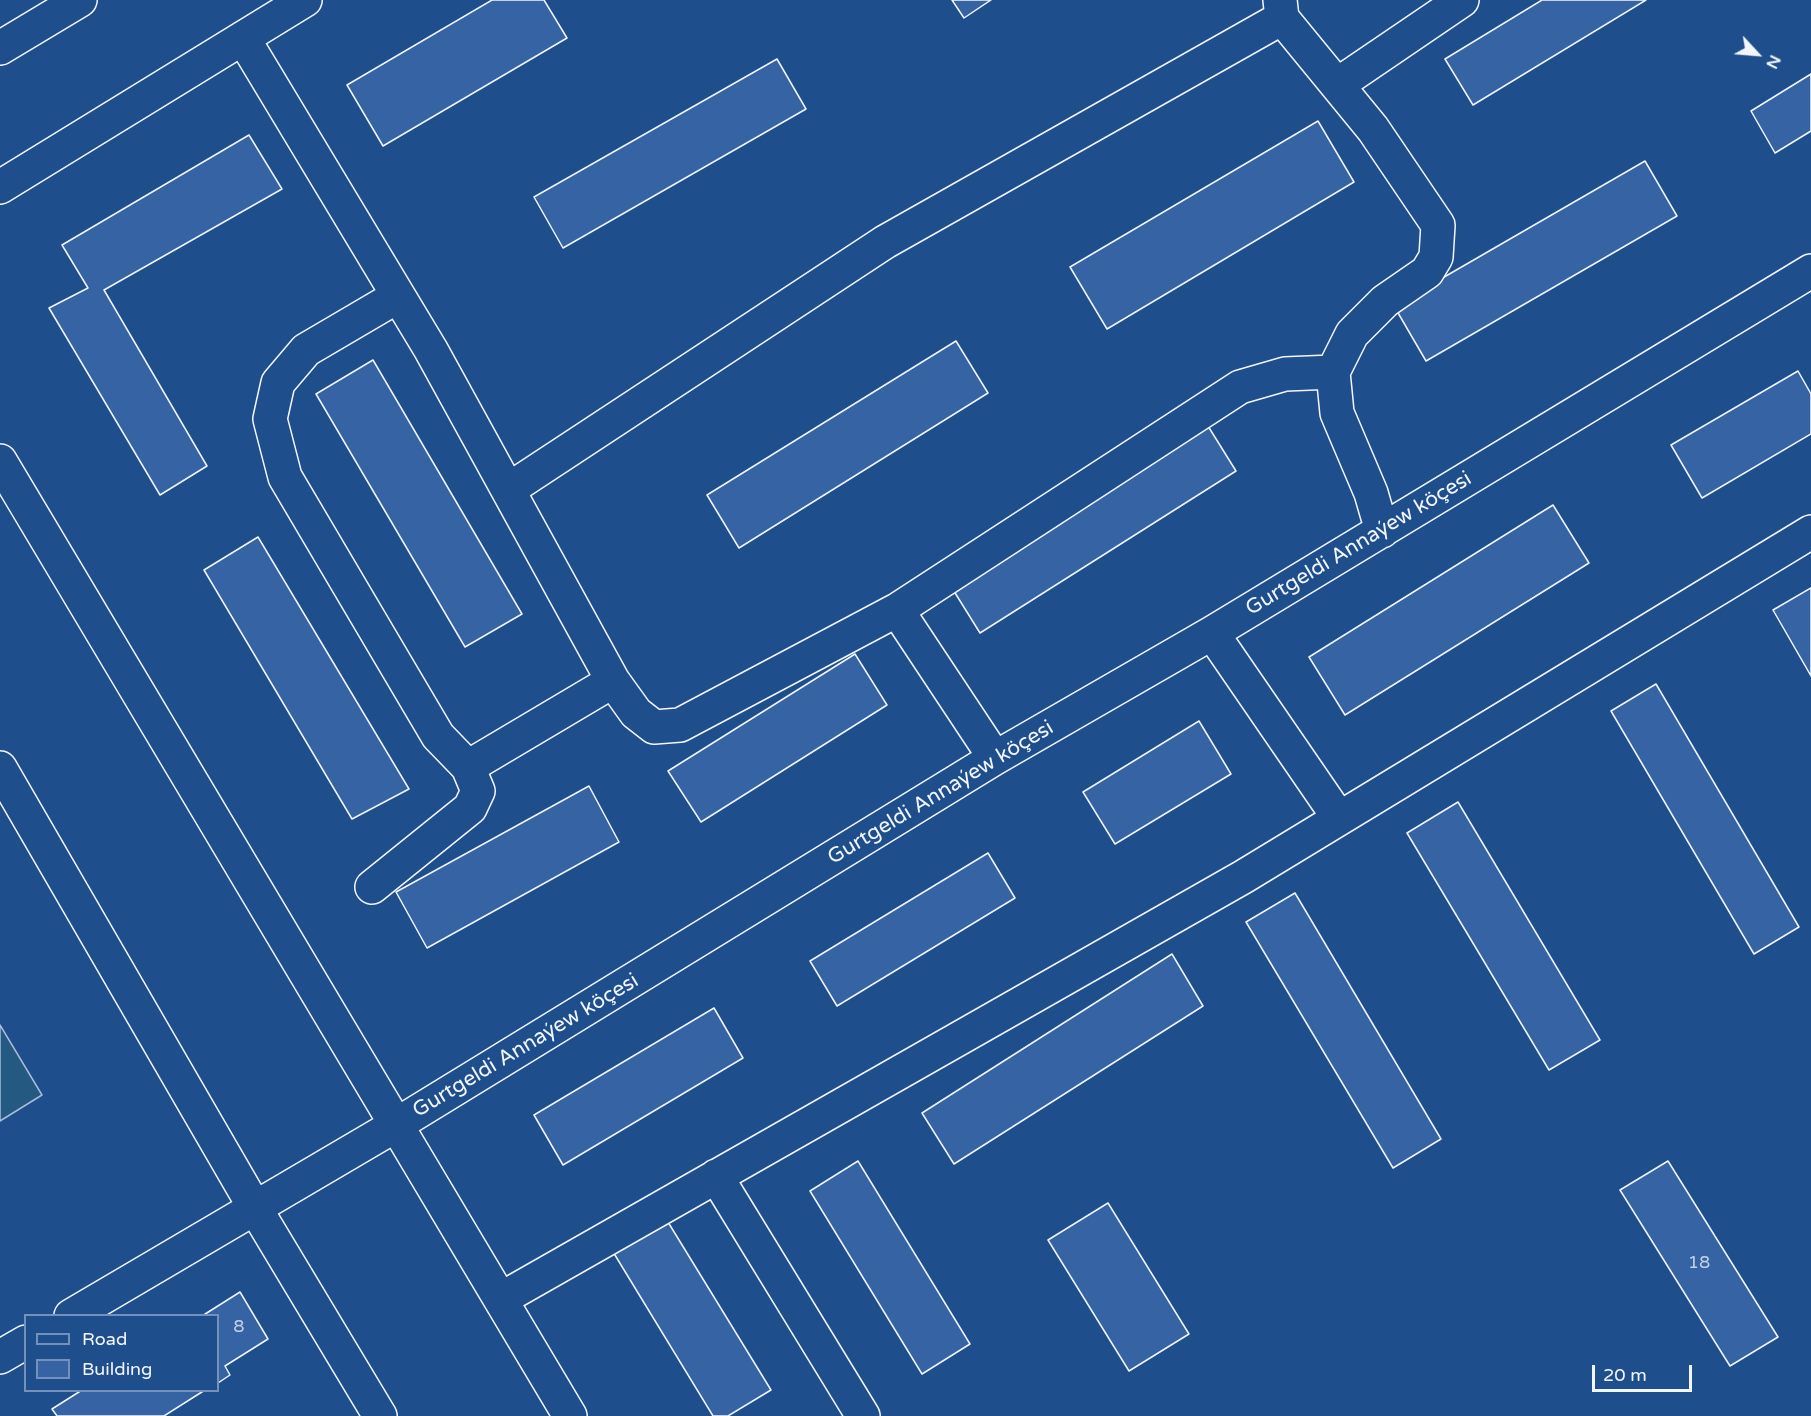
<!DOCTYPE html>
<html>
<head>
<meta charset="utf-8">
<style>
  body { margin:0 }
  #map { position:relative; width:1811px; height:1416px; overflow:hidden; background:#1f4e8c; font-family:"Varela Round",sans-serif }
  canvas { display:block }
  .legend { position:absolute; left:24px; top:1314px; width:195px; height:78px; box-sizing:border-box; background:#1f4e8c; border:2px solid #7391ba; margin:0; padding:8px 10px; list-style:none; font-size:18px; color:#f2f6ff }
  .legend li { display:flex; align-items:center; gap:12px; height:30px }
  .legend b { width:30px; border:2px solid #7391ba }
  .north { position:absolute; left:1727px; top:24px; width:60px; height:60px; -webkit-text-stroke:4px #1f4e8c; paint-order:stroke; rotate:116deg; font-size:16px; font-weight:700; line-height:24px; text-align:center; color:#f2f6ff }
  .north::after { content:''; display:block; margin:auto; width:21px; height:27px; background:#f2f6ff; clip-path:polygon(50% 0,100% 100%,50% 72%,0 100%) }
  .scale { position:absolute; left:1592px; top:1365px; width:100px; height:27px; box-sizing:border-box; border:3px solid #f2f6ff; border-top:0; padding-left:8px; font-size:18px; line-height:21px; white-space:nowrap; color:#f2f6ff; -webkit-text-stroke:4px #1f4e8c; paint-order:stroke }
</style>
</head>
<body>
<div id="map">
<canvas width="1811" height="1416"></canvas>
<ul class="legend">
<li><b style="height:8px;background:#1f4e8c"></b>Road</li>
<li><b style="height:16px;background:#3563a3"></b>Building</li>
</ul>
<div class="north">N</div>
<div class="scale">20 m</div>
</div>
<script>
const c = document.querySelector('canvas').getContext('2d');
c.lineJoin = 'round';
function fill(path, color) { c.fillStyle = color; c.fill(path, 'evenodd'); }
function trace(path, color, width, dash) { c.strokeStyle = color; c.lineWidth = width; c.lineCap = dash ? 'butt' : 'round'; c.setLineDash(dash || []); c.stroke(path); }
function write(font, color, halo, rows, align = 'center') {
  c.font = font + ' "Varela Round",sans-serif'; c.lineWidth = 4.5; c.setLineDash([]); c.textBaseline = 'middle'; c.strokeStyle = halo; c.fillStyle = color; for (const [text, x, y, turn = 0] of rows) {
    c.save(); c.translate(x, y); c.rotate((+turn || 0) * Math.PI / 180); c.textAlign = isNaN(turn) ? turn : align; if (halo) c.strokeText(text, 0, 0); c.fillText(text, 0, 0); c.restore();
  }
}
const green = new Path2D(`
  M0 1025 42 1095 0 1121Z`);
fill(green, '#245a82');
trace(green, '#a8bbd7', 1.5);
const building = new Path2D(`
  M492 0H544L567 38 383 146 347 85Z
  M952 0H991L964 18Z
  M1542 0H1646L1473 105 1445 59Z
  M777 59 806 109 563 248 534 197Z
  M1811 74V131L1775 153 1751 111Z
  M1318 121 1354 182 1107 329 1070 267Z
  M249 135 282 189 104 290 207 466 160 495 49 308 88 288 62 245Z
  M1645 161 1677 216 1426 361 1394 306Z
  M956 341 988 393 739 548 707 495Z
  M373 360 522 614 465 647 316 394Z
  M1798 371 1811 394V434L1702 498 1671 445Z
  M1208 426 1236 471 980 633 952 588Z
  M1553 505 1589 563 1345 715 1309 657Z
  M258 537 409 789 352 819 204 570Z
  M1811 588V676L1773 610Z
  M855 654 887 705 701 822 668 771Z
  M1656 684 1799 927 1754 954 1611 711Z
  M1199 721 1231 774 1115 844 1083 792Z
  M589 786 619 842 427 948 396 892Z
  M1458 802 1600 1040 1549 1070 1407 833Z
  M988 853 1015 898 837 1006 810 961Z
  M1295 893 1441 1139 1393 1168 1246 922Z
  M1172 954 1203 1006 954 1164 922 1113Z
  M714 1008 743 1058 563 1165 534 1115Z
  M858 1161 970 1344 922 1374 810 1191Z
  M1668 1161 1778 1337 1730 1366 1620 1190Z
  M1108 1203 1189 1334 1129 1371 1048 1240Z
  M660 1209 771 1390 728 1416H713L607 1242Z
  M240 1292 268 1339 225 1366 230 1375 218 1383V1316H202Z
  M82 1390H205L164 1416H57L52 1409Z`);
fill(building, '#3563a3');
trace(building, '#f2f6ff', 1.5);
const minor = new Path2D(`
  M1280 0 1282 18 1373 129 1438 225 1436 257 1427 272 1385 301 1352 334 1333 372 1337 413 1371 493 1382 531
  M243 38 431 350 613 681 636 713 654 727 680 725 897 610 995 758
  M1337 85 1462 0
  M0 187 305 0
  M398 296 306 350 278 383 270 419 285 477 438 736 468 767 613 681
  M0 461 570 1416
  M508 490 885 242 1282 18
  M897 610 1240 387 1285 374 1333 372
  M1212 633 1339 818
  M0 768 255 1208 380 1416
  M372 887 470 808 478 791 468 767
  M716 1176 863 1416
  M501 1299 1243 877 1811 532
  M71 1316 396 1125 995 758 1212 633 1811 271
  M0 1357 26 1342`);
const highway = new Path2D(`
  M0 48 80 0`);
trace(minor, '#f2f6ff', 36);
trace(highway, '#f2f6ff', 36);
trace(minor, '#1f4e8c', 33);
trace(highway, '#1f4e8c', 33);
write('18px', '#c3d1e8', null, [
  ["18",1699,1263],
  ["8",239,1327]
]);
write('21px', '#f2f6ff', '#1f4e8c', [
  ["Gurtgeldi Annaýew köçesi",1359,544,-31],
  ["Gurtgeldi Annaýew köçesi",941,793,-31],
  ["Gurtgeldi Annaýew köçesi",526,1046,-31]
]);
</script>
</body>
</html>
